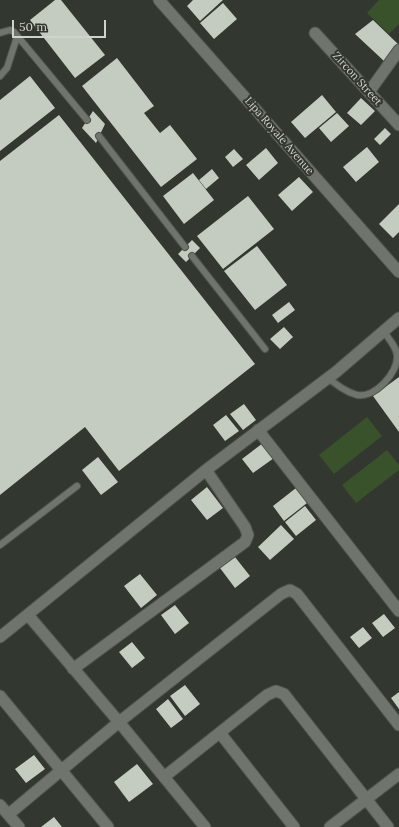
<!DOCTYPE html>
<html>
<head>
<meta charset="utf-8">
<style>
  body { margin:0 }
  #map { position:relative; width:399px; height:827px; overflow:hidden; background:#32372f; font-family:Lora,serif }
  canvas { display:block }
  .scale { position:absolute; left:12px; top:20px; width:94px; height:18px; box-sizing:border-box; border:2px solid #cfd3cd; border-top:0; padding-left:5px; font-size:12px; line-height:14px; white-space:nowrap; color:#cfd3cd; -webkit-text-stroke:3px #32372f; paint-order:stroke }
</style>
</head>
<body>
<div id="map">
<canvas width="399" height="827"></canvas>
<div class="scale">50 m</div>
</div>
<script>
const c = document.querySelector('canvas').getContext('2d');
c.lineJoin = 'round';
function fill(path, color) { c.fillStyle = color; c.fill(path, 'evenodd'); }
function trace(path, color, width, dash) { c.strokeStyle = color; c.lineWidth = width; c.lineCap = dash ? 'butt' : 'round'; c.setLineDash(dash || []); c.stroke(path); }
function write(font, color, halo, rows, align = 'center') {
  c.font = font + ' Lora,serif'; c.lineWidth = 4; c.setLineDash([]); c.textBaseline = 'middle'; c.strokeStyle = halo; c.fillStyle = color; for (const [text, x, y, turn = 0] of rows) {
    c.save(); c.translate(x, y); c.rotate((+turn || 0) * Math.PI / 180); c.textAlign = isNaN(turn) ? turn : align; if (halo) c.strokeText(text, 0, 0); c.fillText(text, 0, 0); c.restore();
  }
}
fill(new Path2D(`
  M379 0H399V24L389 34 367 13Z
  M367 417 382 436 334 474 319 455Z
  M387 450 399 465V470L356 503 342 485Z`), '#3a522c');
fill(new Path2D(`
  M55 0H61L105 55 75 78 30 20Z
  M193 0H223L200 21 187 6Z
  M223 3 237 19 214 39 200 23Z
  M373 20 398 44 384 61 355 34Z
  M117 58 154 106 144 113 160 133 170 125 197 159 161 187 82 86Z
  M30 76 55 108 0 151V100Z
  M322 95 336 112 305 138 291 122Z
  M361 98 375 111 361 125 347 113Z
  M93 111 105 124 96 143 82 128Z
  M337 113 349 126 331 142 319 128Z
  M59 115 255 364 119 471 85 427 0 495V161Z
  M385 128 391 134 380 145 374 139Z
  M367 147 379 162 356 182 343 167Z
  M266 148 278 163 259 180 246 165Z
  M234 149 243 159 233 167 225 157Z
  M212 169 219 178 206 189 199 180Z
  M193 173 214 200 184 224 163 196Z
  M299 177 313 192 292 211 278 195Z
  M248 196 274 229 223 269 197 236Z
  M399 204V232L393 238 379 224Z
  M192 240 200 248 186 262 178 254Z
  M257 246 287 285 255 310 224 271Z
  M289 302 295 310 278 323 272 315Z
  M284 327 293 337 280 349 270 339Z
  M399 377V432L373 396Z
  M244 404 256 420 243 430 230 414Z
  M226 415 239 431 225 441 213 425Z
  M263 443 274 458 253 473 242 459Z
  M98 457 118 482 101 495 82 470Z
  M207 487 223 508 207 520 191 500Z
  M296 488 307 503 284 521 273 506Z
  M305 506 316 520 296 536 285 522Z
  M281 525 294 539 270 560 258 547Z
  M235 557 250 576 235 588 220 568Z
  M140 574 157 595 141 608 124 586Z
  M175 605 189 623 175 634 161 615Z
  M384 614 395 628 383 637 372 623Z
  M363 627 372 638 359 648 350 637Z
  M132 642 145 658 132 668 119 652Z
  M185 685 200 704 185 716 170 696Z
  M399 692V709L391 698Z
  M168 699 183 719 171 728 156 709Z
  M34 755 45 769 26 783 15 769Z
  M137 764 153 784 129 802 114 782Z
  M54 817 62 827H41Z`), '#c4cbc1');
const service = new Path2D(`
  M0 33 10 30 14 32 87 120
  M0 76 7 68 17 37
  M99 136 185 247
  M192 256 265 349
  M328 378C337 385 346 392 357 395 375 398 398 373 397 356 397 348 389 339 384 332
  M0 545 77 486`);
const minor = new Path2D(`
  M159 0 399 272
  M315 33 399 125
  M369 92 399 50
  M258 430 399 611
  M28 615 119 722 205 827
  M0 637 206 470 336 372 399 318
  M73 669 245 542 248 535 245 527 206 470
  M0 696 108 827
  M220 733 294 827
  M164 777 267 695 276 691 284 694 388 827
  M0 805 19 827
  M9 814 119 722 281 594 290 590 297 594 399 725
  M330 827 399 774`);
trace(service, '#50544e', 8);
trace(minor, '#50544e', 13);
trace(service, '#6f756c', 6);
trace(minor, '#6f756c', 11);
write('11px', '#cfd3cd', '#32372f', [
  ["Zircon Street",357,79,48],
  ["Lipa Royale Avenue",279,136,49]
]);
</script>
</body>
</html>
